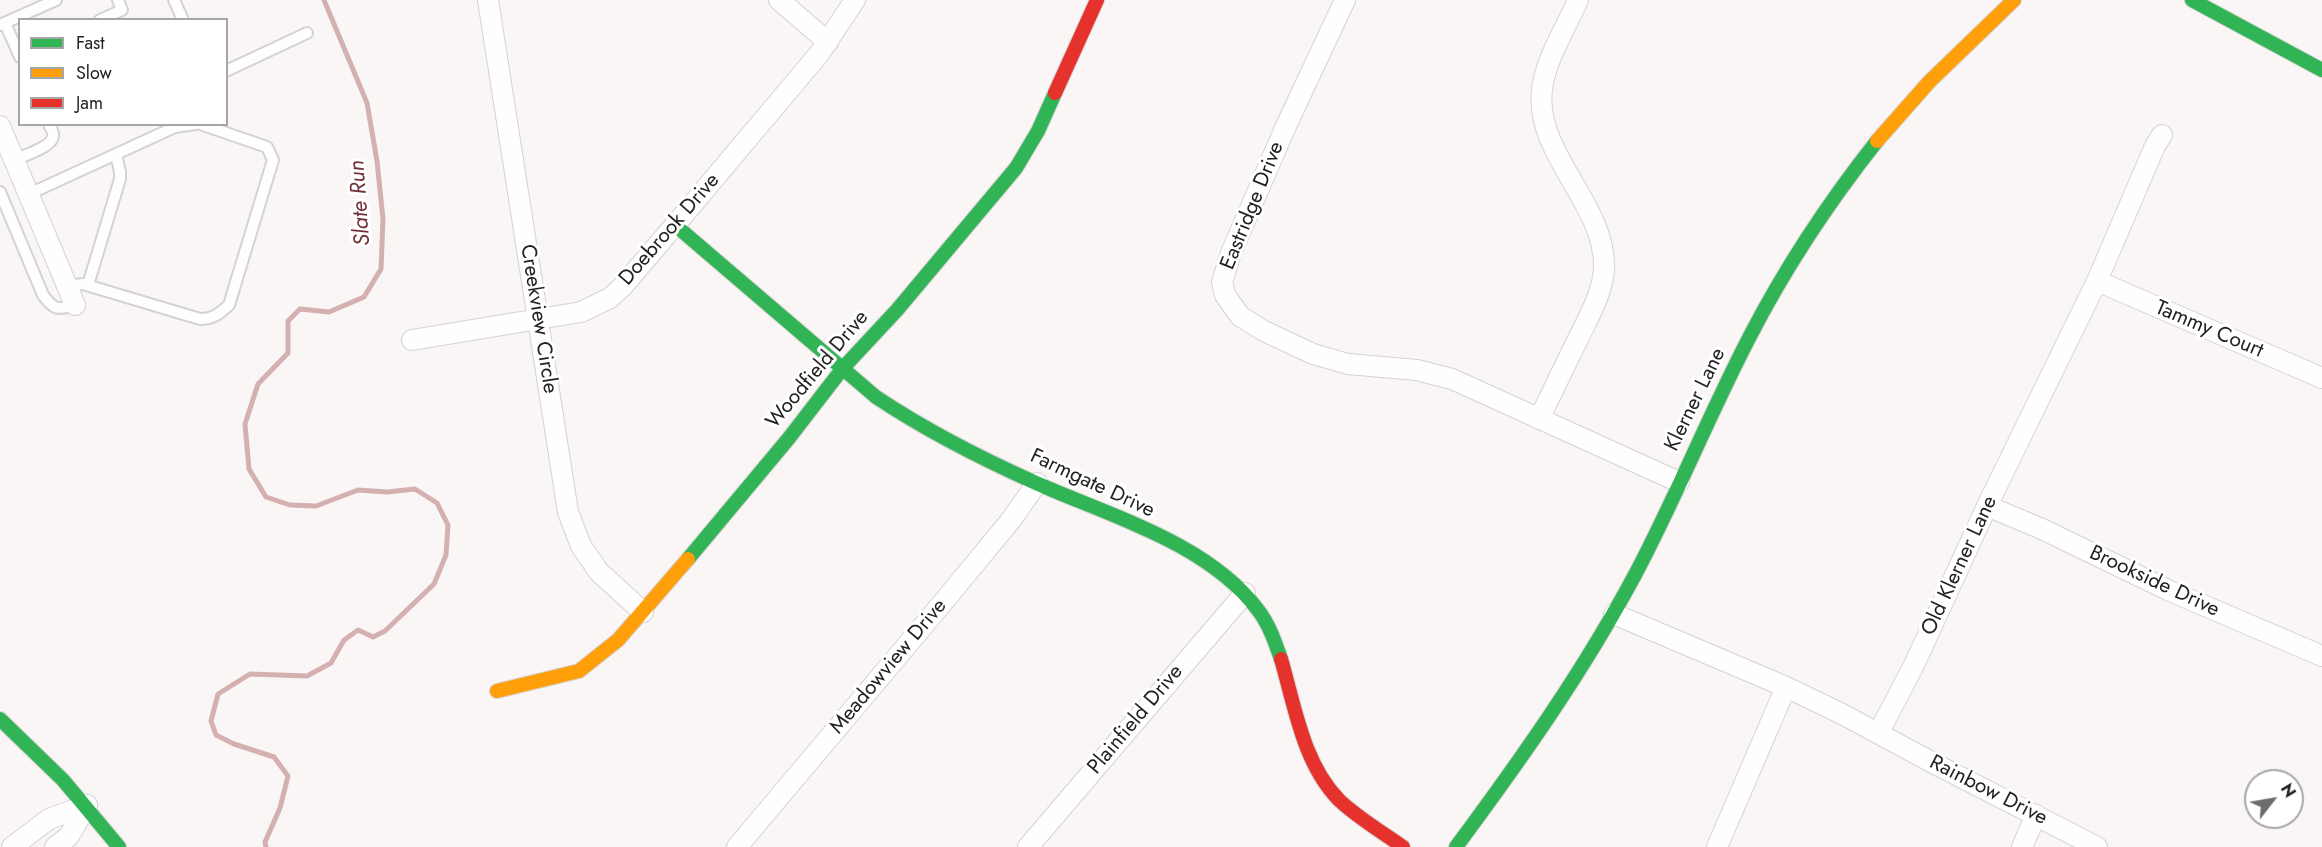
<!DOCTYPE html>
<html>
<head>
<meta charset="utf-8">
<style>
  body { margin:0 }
  #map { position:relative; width:2322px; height:847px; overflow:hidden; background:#fbf6f6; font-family:Jost,sans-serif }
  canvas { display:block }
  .legend { position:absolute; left:18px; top:18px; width:210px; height:108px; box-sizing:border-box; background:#fff; border:2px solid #a7a6a6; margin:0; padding:8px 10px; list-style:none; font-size:18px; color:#232121 }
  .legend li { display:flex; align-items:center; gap:12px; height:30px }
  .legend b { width:30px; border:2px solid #a7a6a6 }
  .north { position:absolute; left:2244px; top:769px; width:60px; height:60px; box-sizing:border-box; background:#fff; border:2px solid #a7a6a6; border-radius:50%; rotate:59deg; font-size:16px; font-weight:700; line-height:24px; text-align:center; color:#232121 }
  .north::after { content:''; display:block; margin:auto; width:21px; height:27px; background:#6f6c6c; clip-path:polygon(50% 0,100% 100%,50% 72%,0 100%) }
</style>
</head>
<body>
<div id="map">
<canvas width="2322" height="847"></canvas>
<ul class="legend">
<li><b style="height:8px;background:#30b455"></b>Fast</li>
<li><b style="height:8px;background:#ff9f0a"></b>Slow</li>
<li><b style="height:8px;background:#e5322d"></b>Jam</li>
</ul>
<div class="north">N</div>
</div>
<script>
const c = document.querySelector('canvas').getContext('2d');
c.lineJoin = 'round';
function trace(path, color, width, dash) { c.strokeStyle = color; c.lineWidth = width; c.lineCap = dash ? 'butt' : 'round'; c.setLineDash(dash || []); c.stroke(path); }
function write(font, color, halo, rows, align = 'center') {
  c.font = font + ' Jost,sans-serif'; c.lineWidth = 6; c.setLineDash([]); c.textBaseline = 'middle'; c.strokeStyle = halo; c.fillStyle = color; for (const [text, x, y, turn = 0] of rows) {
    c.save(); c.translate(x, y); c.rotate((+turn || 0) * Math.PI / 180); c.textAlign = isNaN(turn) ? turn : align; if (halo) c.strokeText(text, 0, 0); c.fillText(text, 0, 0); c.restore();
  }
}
trace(new Path2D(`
  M266 847 265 842 280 808 288 776 274 757 234 744 216 735 211 721 218 694 250 674 307 676 331 663 344 640 358 630 373 637 385 631 434 584 446 555 448 525 437 503 415 489 387 492 358 490 316 506 290 505 266 497 249 469 245 424 258 384 288 353V321L300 309 329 312 364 297 381 269 383 219 377 161 367 103 324 0`), '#d5b0b0', 5);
const lane = new Path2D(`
  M174 0 183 20
  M100 20 122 10 118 0
  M5 23 20 57
  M0 25 56 0
  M226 71 307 33
  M14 160C24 155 55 147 53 134 53 130 50 128 49 124
  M0 192 43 295C54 310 57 310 75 305
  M29 194 175 127 196 124
  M88 285 120 179V172L116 154
  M67 286 83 284 200 319C213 319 219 314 229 305L273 160 267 147 200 124`);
const street = new Path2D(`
  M488 0 568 512 581 546 599 572 643 612
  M779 0 828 42
  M1345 0 1286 126 1231 253 1222 282 1225 295 1240 316 1264 331 1313 354 1348 364 1417 370 1452 379 1679 482
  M0 126 75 305
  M2097 281 2322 378
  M412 340 581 312 610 298 622 287 675 225 819 54 855 0
  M1539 419C1552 393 1564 367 1577 341 1588 318 1603 293 1604 268 1606 204 1534 154 1542 89 1546 58 1566 28 1578 0
  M1987 506 2042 529 2170 591 2322 656
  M1614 614 1786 687 1842 714 1937 765 2097 847
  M1879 732 1914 665 1987 506 2097 281 2155 146 2162 135
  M12 847 49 819 87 805
  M55 847 69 836 87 805
  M737 847 940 606 1011 520 1037 483
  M1028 847 1245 593
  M1717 847 1786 687
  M2022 847 2036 815`);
const fast = new Path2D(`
  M2192 0 2322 70
  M675 225 876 397C927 431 980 458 1036 483 1110 516 1208 543 1258 610 1269 624 1275 642 1281 659
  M688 559 789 438 843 368 897 310 1016 168 1038 131 1055 93
  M0 719 63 780 119 847
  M1456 847C1522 758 1585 669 1637 571 1677 495 1709 415 1749 338 1785 268 1828 203 1877 141`);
const slow = new Path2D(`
  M1877 141 1929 82 2014 0
  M497 691 579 671 618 640 688 559`);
const jam = new Path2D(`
  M1055 93 1097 0
  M1281 659C1295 707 1303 763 1339 800 1358 818 1382 832 1403 847`);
trace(lane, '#d5d2d2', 14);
trace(street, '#d5d2d2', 22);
trace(fast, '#d5d2d2', 16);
trace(slow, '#d5d2d2', 16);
trace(jam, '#d5d2d2', 16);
trace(lane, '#fefefe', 10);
trace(street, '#fefefe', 20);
trace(fast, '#30b455', 14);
trace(slow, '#ff9f0a', 14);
trace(jam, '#e5322d', 14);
write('21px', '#232121', '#fff', [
  ["Eastridge Drive",1253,206,-68],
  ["Doebrook Drive",670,230,-49],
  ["Creekview Circle",538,319,81],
  ["Tammy Court",2209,330,23],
  ["Woodfield Drive",818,370,-50],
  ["Klerner Lane",1696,400,-64],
  ["Farmgate Drive",1092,484,25],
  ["Old Klerner Lane",1960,566,-65],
  ["Brookside Drive",2154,582,25],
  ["Meadowview Drive",889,667,-50],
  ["Plainfield Drive",1136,720,-50],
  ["Rainbow Drive",1988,791,27]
]);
write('italic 22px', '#713034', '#fff', [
  ["Slate Run",361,203,-94]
]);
</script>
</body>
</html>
